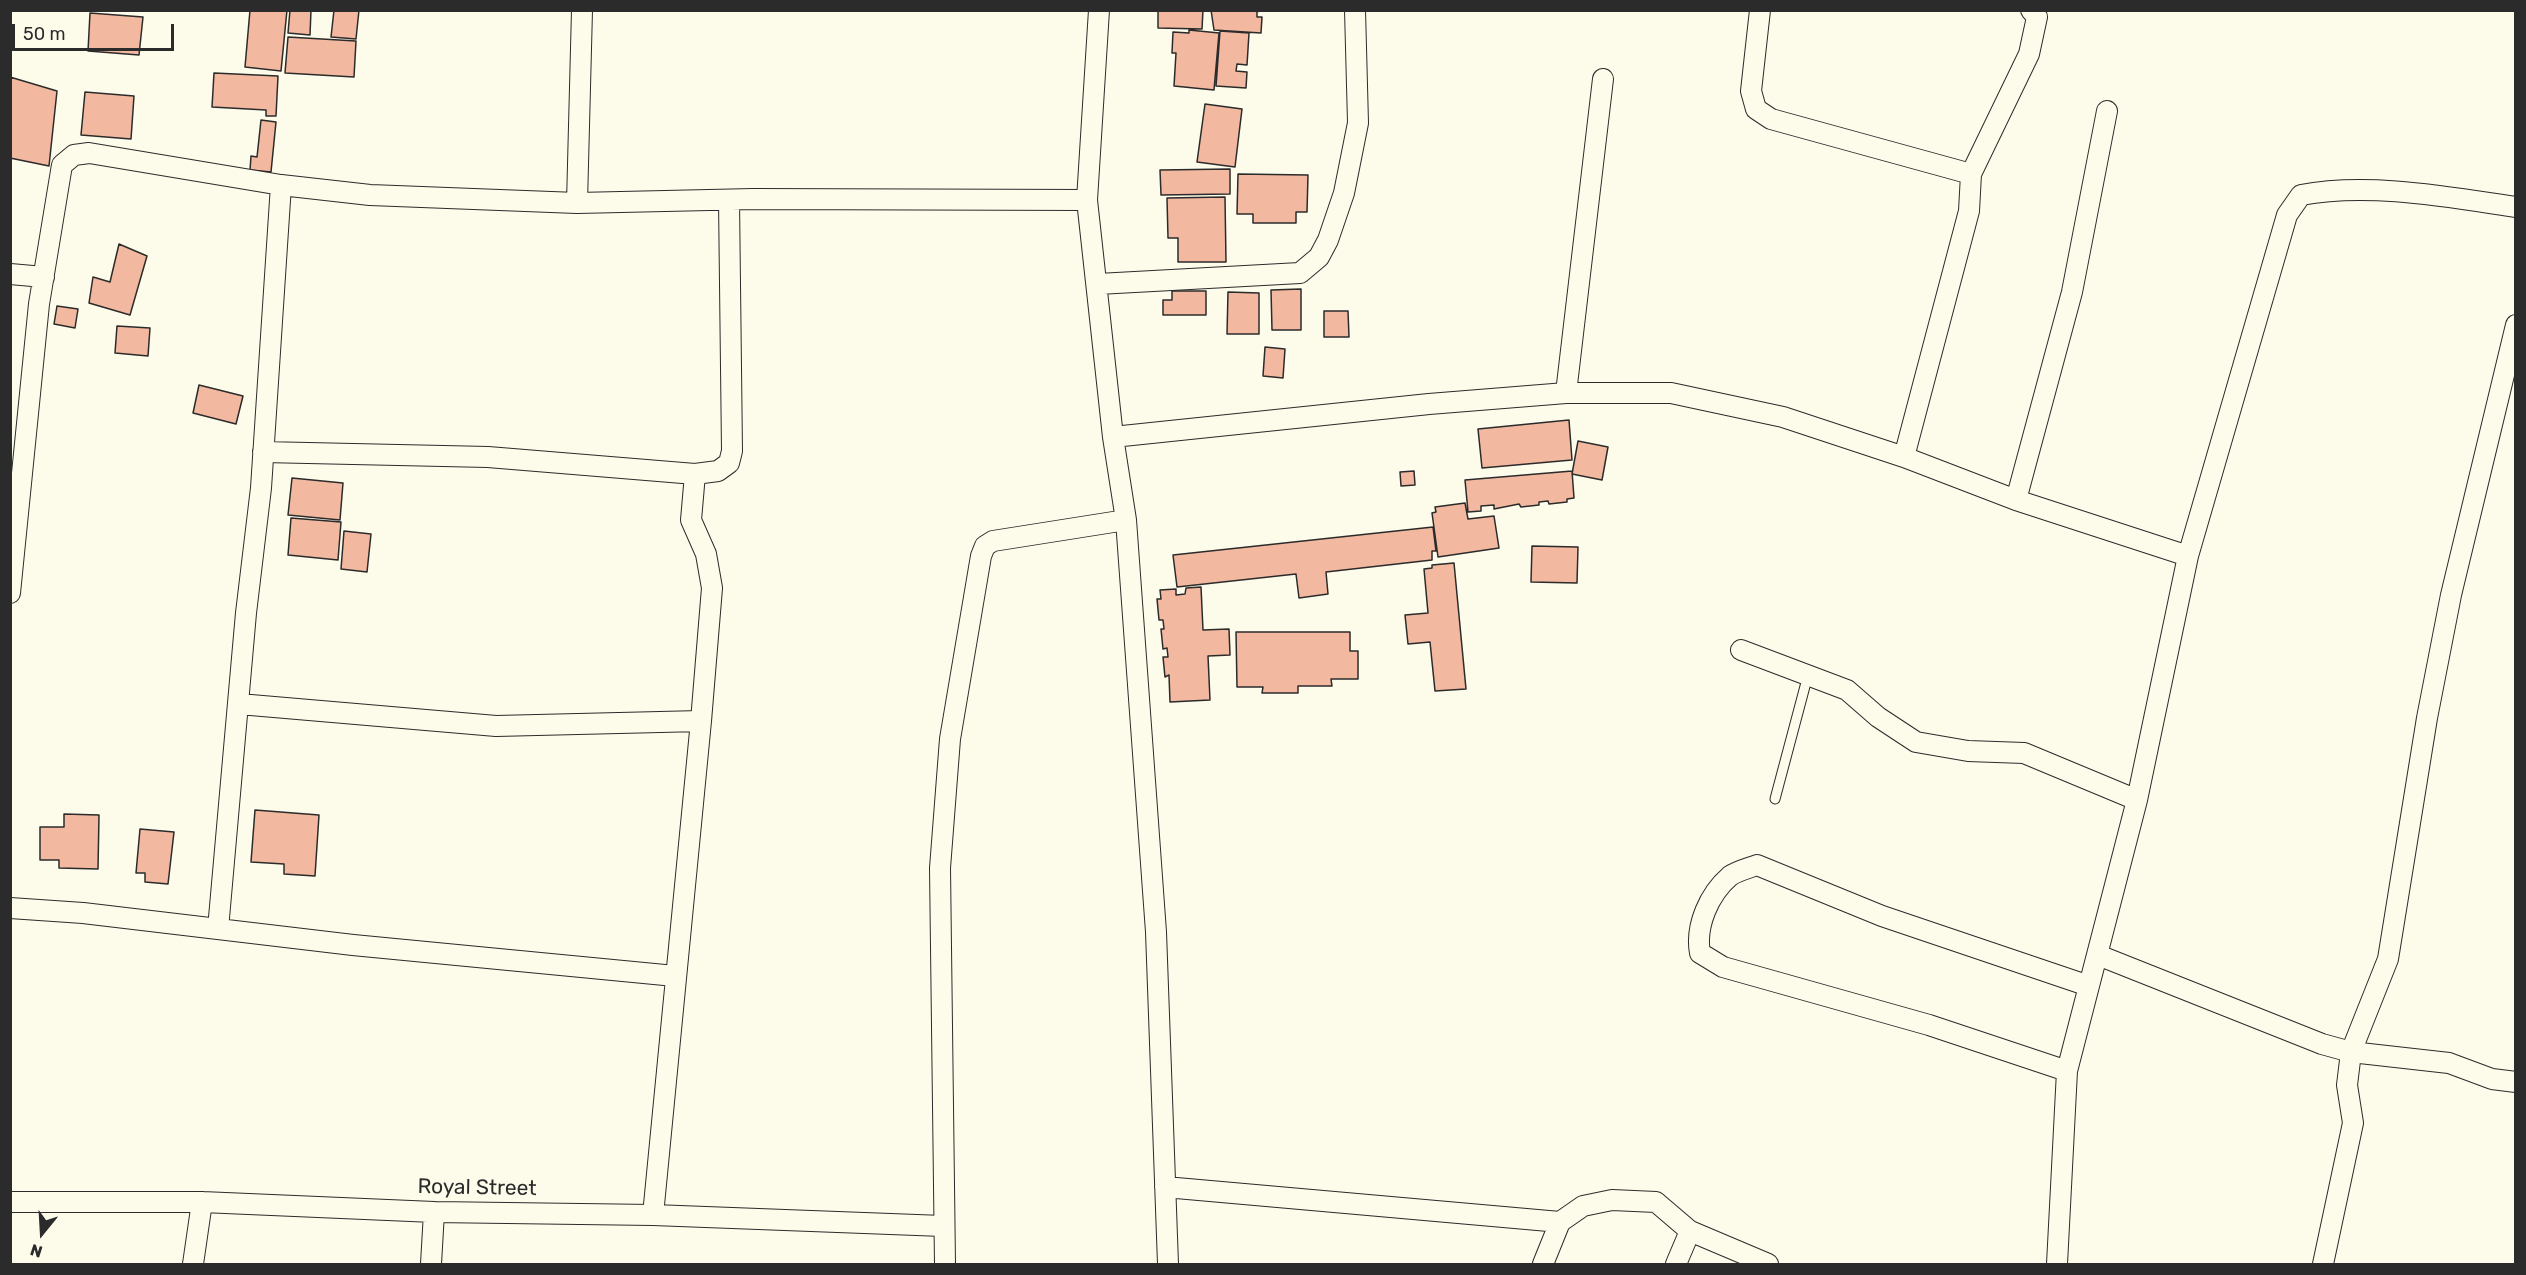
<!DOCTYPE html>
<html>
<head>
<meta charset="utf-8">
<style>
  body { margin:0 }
  #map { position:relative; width:2526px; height:1275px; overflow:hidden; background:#fdfbea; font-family:Rubik,sans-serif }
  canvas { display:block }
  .frame { position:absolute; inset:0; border:12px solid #2b2b2b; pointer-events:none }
  .north { position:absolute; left:12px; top:1203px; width:60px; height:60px; -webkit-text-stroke:4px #fdfbea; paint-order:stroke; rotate:198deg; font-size:16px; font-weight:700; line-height:24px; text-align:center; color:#2b2b2b }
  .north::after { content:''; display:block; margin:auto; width:21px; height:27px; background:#2b2b2b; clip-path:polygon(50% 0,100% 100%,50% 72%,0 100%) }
  .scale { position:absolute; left:12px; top:24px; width:162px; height:27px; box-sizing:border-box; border:3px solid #2b2b2b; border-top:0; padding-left:8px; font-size:18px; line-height:21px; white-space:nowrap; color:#2b2b2b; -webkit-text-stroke:4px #fdfbea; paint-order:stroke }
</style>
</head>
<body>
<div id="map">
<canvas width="2526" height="1275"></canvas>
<div class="frame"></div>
<div class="north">N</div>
<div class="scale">50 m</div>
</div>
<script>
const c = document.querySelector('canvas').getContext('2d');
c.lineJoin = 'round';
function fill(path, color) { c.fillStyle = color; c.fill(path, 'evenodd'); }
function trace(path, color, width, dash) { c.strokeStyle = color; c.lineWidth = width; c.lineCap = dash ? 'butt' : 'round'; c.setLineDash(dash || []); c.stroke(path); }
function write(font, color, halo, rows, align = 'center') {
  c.font = font + ' Rubik,sans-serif'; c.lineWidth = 4.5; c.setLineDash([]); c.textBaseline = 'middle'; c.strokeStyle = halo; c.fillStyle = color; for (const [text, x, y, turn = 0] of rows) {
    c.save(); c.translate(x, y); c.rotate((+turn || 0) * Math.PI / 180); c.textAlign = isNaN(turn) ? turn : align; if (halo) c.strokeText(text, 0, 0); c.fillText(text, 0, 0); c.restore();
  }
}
const building = new Path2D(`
  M250 10H287L281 71 245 67Z
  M290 10H311L310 35 288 33Z
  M334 10H359L356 39 331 37Z
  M1158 10H1203L1202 29 1158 28Z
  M1211 10H1261L1257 12V17H1262L1261 33 1214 30Z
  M90 13 143 17 139 55 88 51Z
  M1189 30 1219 33 1214 90 1174 86 1176 53H1172L1173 32 1189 33Z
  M1220 31 1249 33 1247 65 1237 64 1236 71 1247 72 1246 88 1216 86Z
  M288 37 356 41 354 77 285 73Z
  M214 73 278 76 276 116H266V110L212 107Z
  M10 77 57 91 49 166 10 158Z
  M85 92 134 96 131 139 81 135Z
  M1205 104 1242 109 1235 167 1197 162Z
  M261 120 276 122 271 172 250 170 251 156 257 157Z
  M1230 169V194L1161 195 1160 170Z
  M1238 174 1308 175 1307 212H1296V223H1253V214H1237Z
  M1225 197 1226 262H1178V238H1168L1167 198Z
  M119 244 147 256 130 315 89 303 93 277 110 282Z
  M1301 289V330H1272L1271 290Z
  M1172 291H1206V315H1163V300H1172Z
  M1228 292 1259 293V334H1227Z
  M57 306 78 309 75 328 54 324Z
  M1324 311H1348L1349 337H1324Z
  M117 326 150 328 148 356 115 353Z
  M1265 347 1285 349 1283 378 1263 376Z
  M199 385 243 396 236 424 193 413Z
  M1569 420 1572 460 1482 468 1478 429Z
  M1578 441 1608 447 1602 480 1572 474Z
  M1414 471 1415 485 1401 486 1400 472Z
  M1572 471 1574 498 1567 499V502L1549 504 1548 501 1539 502V505L1521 507 1519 504 1494 509V505L1481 506V511L1468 512 1465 480Z
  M292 478 343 483 340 520 288 515Z
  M1465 503 1468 519 1494 516 1499 548 1438 557 1432 513 1436 512 1435 507Z
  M291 518 341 522 338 560 288 555Z
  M1433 527 1436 551H1432V560L1326 572 1328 594 1299 598 1296 574 1177 587 1173 555Z
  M344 531 371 534 367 572 341 569Z
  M1532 546 1578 547 1577 583 1531 582Z
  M1454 563 1466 689 1435 691 1430 642 1408 644 1405 615 1428 613 1424 569 1432 568V565Z
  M1201 587 1203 630 1229 629 1230 655 1208 656 1210 700 1170 702 1169 675 1165 677 1163 657H1168L1167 648 1163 649 1161 629H1164L1163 620H1159L1157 599H1161L1160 590 1176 589V595L1185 594 1186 588Z
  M1236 632H1350V651H1358V679H1331L1332 686H1298V693H1262L1263 687H1237Z
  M255 810 319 815 315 876 284 874V864L251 862Z
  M64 814 99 815 98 869 59 868V860H40V827H64Z
  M140 829 174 832 168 884 145 882V873H136Z`);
fill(building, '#f2b8a0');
trace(building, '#2b2b2b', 1.5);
const lane = new Path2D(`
  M1775 799 1808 675`);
const street = new Path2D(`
  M1099 10 1087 200 1113 437 1126 520 1156 932 1168 1264
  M1760 10 1751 91 1756 109 1771 119 1971 174
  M577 203 582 10
  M10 274 44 277
  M1098 284 1300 273 1319 257 1328 240 1344 193 1358 123 1355 10
  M2516 325 2451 595 2427 718 2388 959 2351 1052 2449 1063 2492 1079 2516 1082
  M1566 393 1603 79
  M1113 437 1429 404 1566 393H1671L1783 417 1904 457 2016 500 2188 556
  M263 452 488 457 695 474 718 471 729 463 732 451 729 200
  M1904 457 1969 211 1971 174 2029 54 2037 17 2031 10
  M2016 500 2072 292 2107 111
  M10 593 39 304 62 165 74 155 89 153 281 185 370 195 577 203 753 199 1087 200
  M1741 650 1847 690 1878 717 1916 742 1968 751 2024 753 2137 800
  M239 704 496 726 701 721 712 588 706 554 691 520 695 474
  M10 908 83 913 353 945 675 976
  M218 929 246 613 261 488 281 185
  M2098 955 2322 1044 2351 1052 2347 1085 2353 1123 2323 1264
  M2067 1071 1929 1025 1723 967 1700 953C1695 926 1709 894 1730 876 1737 871 1749 868 1757 865L1882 916 2089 986
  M1165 1187 1560 1222
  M10 1202H202L434 1212 653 1215 943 1226
  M653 1215 701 721
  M193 1264 202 1202
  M431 1264 434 1212
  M945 1264 940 868 950 739 981 556 985 546 993 541 1126 520
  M1543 1264 1560 1222 1583 1206 1612 1200 1656 1202 1690 1231 1768 1264
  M1676 1264 1690 1231
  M2057 1264 2067 1071 2137 800 2188 556 2287 215 2301 195C2368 182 2448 197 2516 207`);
trace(lane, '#2b2b2b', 11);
trace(street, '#2b2b2b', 22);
trace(lane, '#fdfbea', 9);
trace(street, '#fdfbea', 20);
write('21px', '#2b2b2b', '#fdfbea', [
  ["Royal Street",477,1188,1]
]);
</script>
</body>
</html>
